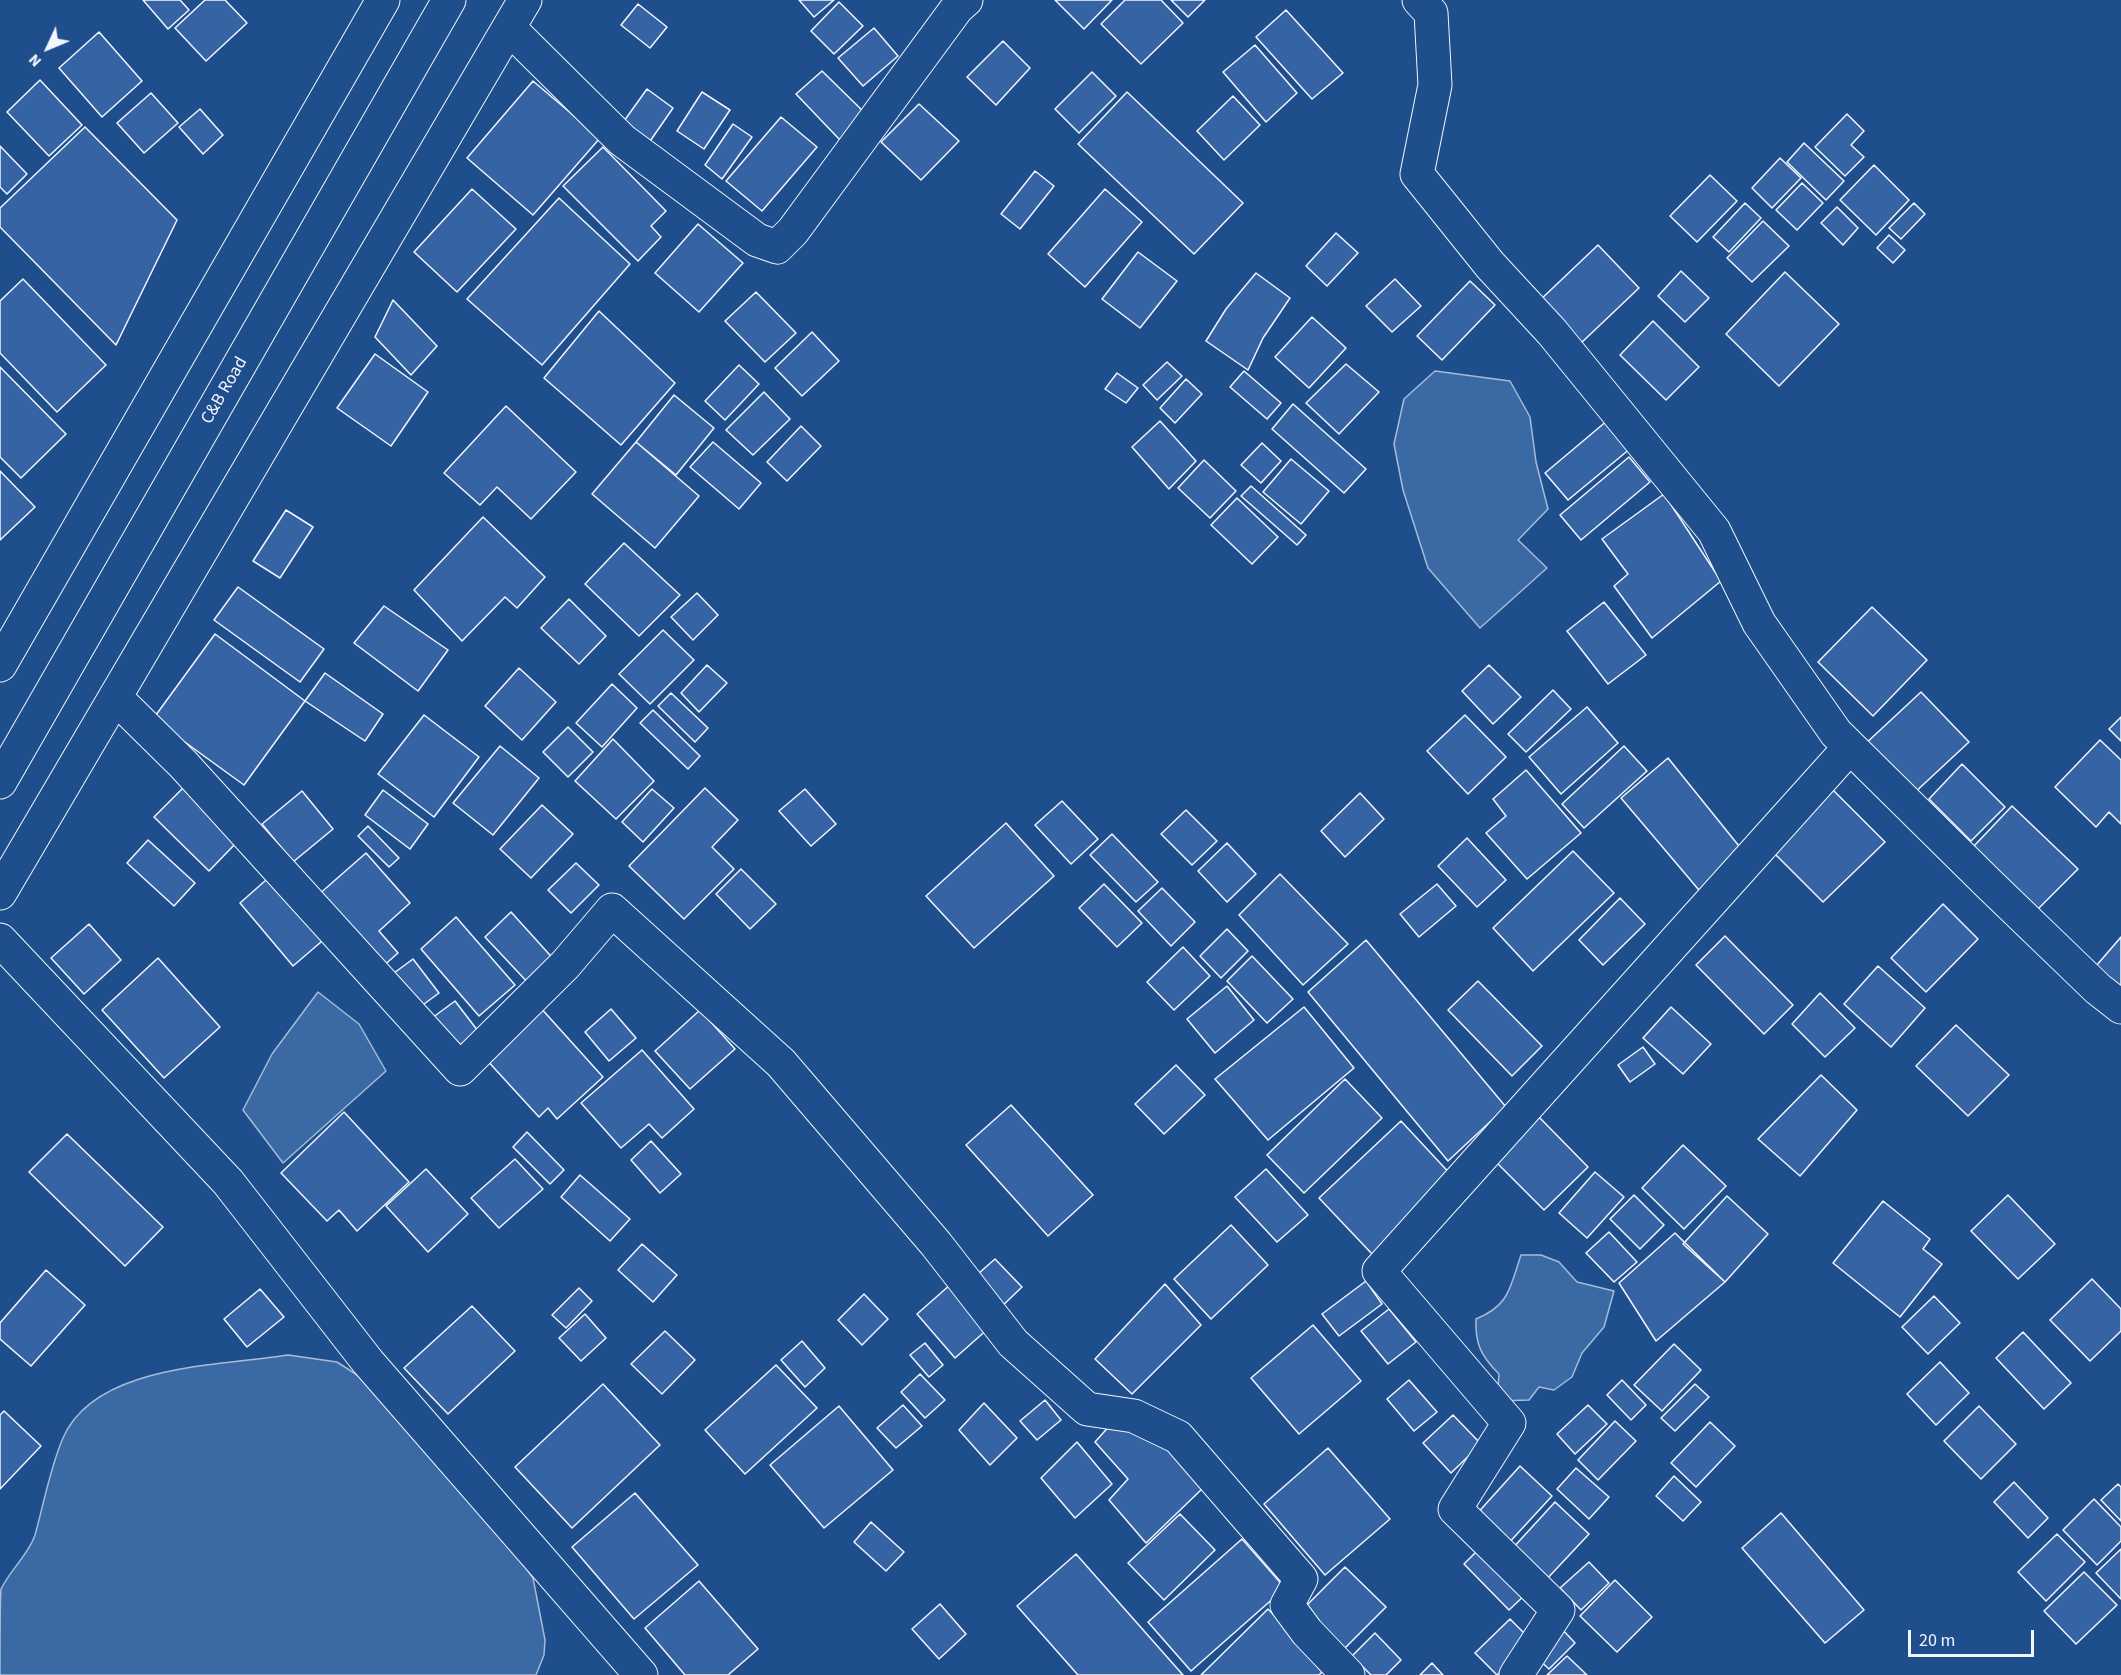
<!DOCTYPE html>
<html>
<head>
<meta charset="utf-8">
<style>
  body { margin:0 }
  #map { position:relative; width:2121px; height:1675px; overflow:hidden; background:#1f4e8c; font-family:"Source Sans 3",sans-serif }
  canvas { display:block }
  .north { position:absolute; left:18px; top:18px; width:60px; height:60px; -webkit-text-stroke:4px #1f4e8c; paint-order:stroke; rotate:226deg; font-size:16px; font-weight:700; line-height:24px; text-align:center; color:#f2f6ff }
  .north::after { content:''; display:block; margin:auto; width:21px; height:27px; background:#f2f6ff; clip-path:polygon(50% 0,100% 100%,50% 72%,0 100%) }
  .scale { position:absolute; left:1908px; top:1630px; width:126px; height:27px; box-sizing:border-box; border:3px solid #f2f6ff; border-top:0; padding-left:8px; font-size:18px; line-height:21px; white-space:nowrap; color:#f2f6ff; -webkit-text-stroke:4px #1f4e8c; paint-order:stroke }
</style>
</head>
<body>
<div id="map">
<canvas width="2121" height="1675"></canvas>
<div class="north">N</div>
<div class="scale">20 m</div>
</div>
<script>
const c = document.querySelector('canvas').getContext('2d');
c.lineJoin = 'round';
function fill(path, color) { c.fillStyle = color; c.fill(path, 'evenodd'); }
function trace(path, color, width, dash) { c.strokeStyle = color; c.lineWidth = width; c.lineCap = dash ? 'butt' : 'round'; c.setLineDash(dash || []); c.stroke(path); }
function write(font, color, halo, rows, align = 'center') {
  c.font = font + ' "Source Sans 3",sans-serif'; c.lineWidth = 4.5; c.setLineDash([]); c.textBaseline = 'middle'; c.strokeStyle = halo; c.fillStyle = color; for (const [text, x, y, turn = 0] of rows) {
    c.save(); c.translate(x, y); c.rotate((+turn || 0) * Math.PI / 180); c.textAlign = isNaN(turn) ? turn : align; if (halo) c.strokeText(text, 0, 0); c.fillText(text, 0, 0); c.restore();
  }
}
const water = new Path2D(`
  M1435 371 1510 381 1530 417 1536 462 1548 509 1518 540 1547 568 1480 628 1428 568 1403 490 1394 444 1404 399Z
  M318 992 359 1024 386 1071 283 1163 243 1110 272 1054Z
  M1521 1255H1541L1559 1262 1577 1282 1614 1291 1604 1327 1582 1353 1572 1377 1554 1390 1539 1387 1529 1400 1497 1401 1499 1374C1481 1356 1475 1344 1476 1319 1510 1305 1510 1287 1521 1255Z
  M288 1355 337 1362 365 1380 499 1530 533 1578 545 1640 544 1655 536 1675H0C0 1658 0 1600 1 1589 10 1570 29 1554 35 1535 44 1503 50 1468 63 1438 95 1364 220 1366 288 1355Z`);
fill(water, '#3b69a3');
trace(water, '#a8bbd7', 1.5);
const building = new Path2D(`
  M143 0H180L189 10 168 29Z
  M205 0H225L247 23 206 61 175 28Z
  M799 0H834L814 17Z
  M1055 0H1112L1084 29Z
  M1125 0H1161L1183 23 1141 64 1101 24Z
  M1171 0H1205L1188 17Z
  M839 2 863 26 834 54 811 31Z
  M638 4 667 27 650 48 621 25Z
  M1286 10 1343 73 1312 99 1256 37Z
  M874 28 898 56 863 86 838 58Z
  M99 32 142 81 102 117 59 68Z
  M1003 41 1030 68 996 105 967 77Z
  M1255 45 1297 93 1266 122 1223 72Z
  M822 71 868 116 840 140 796 94Z
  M1092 72 1116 96 1079 133 1055 109Z
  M40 80 82 125 49 156 7 112Z
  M533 81 600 138 533 215 467 158Z
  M647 89 673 108 646 147 619 128Z
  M702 92 730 110 704 149 677 131Z
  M1127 92 1243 203 1194 254 1078 144Z
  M151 93 178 123 144 153 117 123Z
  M1233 96 1260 125 1224 160 1197 131Z
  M919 104 959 141 921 180 881 142Z
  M200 109 223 135 203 154 179 127Z
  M1847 114 1864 131 1851 145 1864 157 1845 176 1815 147Z
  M781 117 817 147 762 211 726 181Z
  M733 124 752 137 722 179 705 165Z
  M85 127 177 220 116 345 0 227V208Z
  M1804 143 1844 181 1826 200 1787 162Z
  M0 146 27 174 7 194 0 187Z
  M603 147 666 211 651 226 661 237 638 261 563 186Z
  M1780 158 1801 178 1772 208 1752 188Z
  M1874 165 1909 200 1876 235 1840 200Z
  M1035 171 1054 186 1020 229 1001 214Z
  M1710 175 1737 201 1697 242 1670 216Z
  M1802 183 1823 203 1797 230 1776 210Z
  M472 189 516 229 457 292 414 252Z
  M1105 189 1142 222 1085 287 1048 254Z
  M559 198 630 264 542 365 467 299Z
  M1745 203 1761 218 1729 252 1713 237Z
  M1914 203 1925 214 1901 239 1889 228Z
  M1837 207 1858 228 1843 245 1821 223Z
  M1763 221 1789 246 1752 282 1727 258Z
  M698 224 743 263 699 312 655 273Z
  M1336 233 1358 253 1327 286 1306 266Z
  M1889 235 1905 250 1893 263 1877 248Z
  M1598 245 1639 288 1579 345 1537 303Z
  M1138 252 1177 281 1140 328 1102 299Z
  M1681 271 1709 298 1685 322 1658 296Z
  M1785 272 1839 324 1779 386 1726 334Z
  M1256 273 1290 298 1263 338 1248 370 1206 341 1226 309Z
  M23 279 106 365 57 412 0 353V301Z
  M1395 279 1421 306 1392 332 1366 306Z
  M1470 281 1495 305 1442 360 1417 336Z
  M756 292 796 333 765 362 725 321Z
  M393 300 437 346 411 375 375 337Z
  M599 311 675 383 621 445 544 378Z
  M1312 317 1346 348 1309 388 1275 357Z
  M1653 321 1699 367 1666 400 1620 355Z
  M812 332 839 361 802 396 775 368Z
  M375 354 428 392 391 446 337 408Z
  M1167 362 1182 376 1157 400 1143 385Z
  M1346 364 1379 392 1339 434 1306 403Z
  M739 365 759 384 725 420 705 401Z
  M0 367 66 434 21 478 0 457Z
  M1244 371 1281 403 1267 419 1230 387Z
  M1117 373 1138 388 1126 403 1105 389Z
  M1186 379 1202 394 1175 423 1160 408Z
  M764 392 790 419 753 455 726 430Z
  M674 395 714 428 676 475 636 442Z
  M1293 404 1366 469 1344 493 1272 429Z
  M506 406 576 472 531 519 497 487 480 505 444 473Z
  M1608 420 1631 448 1568 500 1545 473Z
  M1160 421 1196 461 1169 489 1132 447Z
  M801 426 821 446 787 481 767 462Z
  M636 442 699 496 655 548 592 494Z
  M713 442 761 483 739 509 690 467Z
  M1262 443 1281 461 1261 483 1241 465Z
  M1629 457 1650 482 1581 540 1560 515Z
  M1291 459 1329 491 1301 524 1263 492Z
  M1204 460 1236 491 1210 518 1178 488Z
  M0 471 35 507 0 540Z
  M1251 486 1306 535 1297 545 1241 496Z
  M1664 494 1721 581 1652 638 1614 586 1628 574 1602 539Z
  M1237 498 1278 537 1252 564 1211 525Z
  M286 510 313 527 280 578 253 561Z
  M483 517 545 577 517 608 505 597 462 641 414 590Z
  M624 543 680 595 639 636 585 584Z
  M238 587 324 649 300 682 214 620Z
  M697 593 718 615 693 640 671 617Z
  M569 599 606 636 579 664 541 628Z
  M1604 602 1646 655 1608 684 1567 631Z
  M384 606 448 650 418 691 354 643Z
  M1872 607 1927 660 1873 716 1818 662Z
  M663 630 694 660 650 704 619 674Z
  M215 634 305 701 244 785 153 719Z
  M707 665 727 683 699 712 681 693Z
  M1489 665 1521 697 1493 724 1462 691Z
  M519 668 556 702 522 740 485 706Z
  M325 673 383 714 365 741 305 701Z
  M612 684 637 708 602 747 576 723Z
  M1553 690 1571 709 1526 752 1508 734Z
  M1921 692 1969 742 1911 796 1863 746Z
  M671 693 708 728 695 742 658 706Z
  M1587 707 1618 743 1561 794 1529 757Z
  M653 710 700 756 688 769 640 723Z
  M424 715 479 757 434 817 378 774Z
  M1465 715 1506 757 1468 794 1427 751Z
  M2121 717V741L2109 729Z
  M568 727 593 752 568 777 543 752Z
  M613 739 654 781 616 819 575 781Z
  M2100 740 2121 760V824L2109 812 2096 827 2055 787Z
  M500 746 539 778 493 835 453 803Z
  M1624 746 1647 771 1584 828 1562 804Z
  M1668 758 1743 851 1704 896 1621 798Z
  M1962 764 2005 807 1971 841 1929 799Z
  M1526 770 1581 833 1527 879 1486 833 1506 816 1493 799Z
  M185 786 239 840 209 871 154 817Z
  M705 788 738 820 712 847 734 869 684 919 629 866Z
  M1831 788 1885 842 1823 902 1769 848Z
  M652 789 674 808 643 842 622 822Z
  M805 789 836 824 811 846 779 811Z
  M383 790 428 824 410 849 365 815Z
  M302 791 333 829 293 862 262 824Z
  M1360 793 1384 819 1345 857 1321 831Z
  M1062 801 1098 839 1071 864 1035 825Z
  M542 805 573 834 531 878 500 849Z
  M2012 806 2078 869 2038 909 1973 847Z
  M1186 810 1217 841 1192 865 1161 834Z
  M1006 823 1054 876 974 948 926 896Z
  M368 826 399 858 389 867 358 836Z
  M1112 834 1158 882 1136 902 1090 855Z
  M1467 838 1506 880 1477 907 1438 866Z
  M148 840 195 883 174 906 127 863Z
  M1227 843 1256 874 1227 902 1198 871Z
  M1573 851 1614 893 1533 971 1493 928Z
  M366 853 410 903 379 931 398 953 380 969 317 896Z
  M576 863 599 885 571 913 548 890Z
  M741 869 776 904 750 929 716 894Z
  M274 873 328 936 293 966 240 903Z
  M1280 874 1348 944 1303 985 1239 915Z
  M1104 884 1142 923 1117 947 1079 908Z
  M1437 884 1456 906 1419 937 1400 914Z
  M1162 888 1195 922 1171 946 1138 911Z
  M1620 898 1645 924 1603 965 1579 940Z
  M1943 904 1978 939 1926 992 1891 958Z
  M511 912 558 964 532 987 485 937Z
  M456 917 515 985 479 1016 421 949Z
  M89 924 121 960 84 994 51 958Z
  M1227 929 1248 951 1221 978 1200 956Z
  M1725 936 1793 1005 1764 1034 1696 965Z
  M2121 937V988L2096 966Z
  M1366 940 1506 1107 1448 1161 1308 992Z
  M1183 947 1210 976 1174 1010 1147 982Z
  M1252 956 1293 999 1267 1023 1227 981Z
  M158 958 220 1027 164 1078 102 1010Z
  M413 959 439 993 420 1007 394 973Z
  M1878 966 1925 1008 1891 1047 1844 1004Z
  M1478 981 1542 1046 1512 1076 1448 1010Z
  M1227 986 1254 1020 1215 1053 1187 1019Z
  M1820 993 1855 1028 1825 1057 1792 1024Z
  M455 1001 478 1031 455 1049 432 1018Z
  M539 1006 603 1077 557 1119 548 1108 539 1117 484 1057Z
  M1304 1007 1354 1068 1268 1140 1215 1079Z
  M1671 1007 1711 1044 1683 1074 1643 1038Z
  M611 1009 636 1038 609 1061 585 1032Z
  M700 1010 735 1049 690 1089 655 1051Z
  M1956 1025 2009 1075 1968 1116 1916 1066Z
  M1643 1047 1655 1064 1630 1082 1618 1065Z
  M642 1050 694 1109 662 1138 649 1124 621 1148 581 1103Z
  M1176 1065 1205 1095 1164 1134 1135 1104Z
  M1821 1075 1857 1110 1800 1176 1758 1139Z
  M1345 1079 1382 1118 1304 1193 1267 1155Z
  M1011 1105 1093 1195 1048 1236 966 1145Z
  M344 1112 409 1182 357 1231 339 1210 327 1221 281 1173Z
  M1536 1114 1588 1167 1544 1210 1492 1158Z
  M1401 1121 1454 1178 1373 1255 1319 1198Z
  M527 1132 564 1170 550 1184 513 1147Z
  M67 1134 163 1227 125 1266 29 1172Z
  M651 1141 681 1174 660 1193 631 1160Z
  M1683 1145 1726 1186 1684 1229 1642 1188Z
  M515 1159 543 1189 499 1228 471 1198Z
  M426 1169 468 1214 428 1252 386 1206Z
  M1266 1169 1308 1215 1277 1242 1235 1197Z
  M1595 1172 1624 1197 1587 1238 1559 1213Z
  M580 1175 630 1219 610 1241 561 1197Z
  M1634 1195 1664 1225 1640 1249 1610 1219Z
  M2008 1195 2055 1244 2018 1279 1971 1231Z
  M1727 1196 1768 1234 1725 1282 1683 1244Z
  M1883 1201 1930 1239 1923 1249 1942 1264 1900 1317 1833 1263Z
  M1231 1225 1268 1265 1211 1319 1174 1279Z
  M1609 1232 1637 1262 1614 1282 1586 1253Z
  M1675 1233 1725 1282 1656 1341 1619 1283Z
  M642 1244 677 1275 653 1302 618 1270Z
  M995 1259 1022 1287 997 1311 970 1281Z
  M46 1270 85 1305 31 1366 0 1339V1323Z
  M2092 1279 2121 1309V1331L2090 1361 2050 1320Z
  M1366 1281 1382 1304 1339 1336 1322 1314Z
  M951 1284 990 1327 955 1358 917 1314Z
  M1165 1284 1201 1325 1132 1394 1095 1359Z
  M579 1288 592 1301 566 1328 552 1315Z
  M260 1289 284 1317 247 1347 224 1319Z
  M864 1294 888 1319 862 1345 838 1320Z
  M1934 1296 1960 1323 1928 1354 1902 1327Z
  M472 1306 515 1351 448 1414 404 1368Z
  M1389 1309 1416 1342 1388 1364 1361 1331Z
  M585 1314 606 1338 581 1361 559 1338Z
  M1313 1325 1361 1381 1299 1434 1251 1378Z
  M665 1331 695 1360 662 1394 631 1364Z
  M2023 1332 2071 1383 2044 1409 1996 1358Z
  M802 1341 825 1368 805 1387 781 1360Z
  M925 1343 943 1365 929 1377 910 1355Z
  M1674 1344 1701 1370 1662 1411 1634 1385Z
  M1940 1362 1969 1393 1936 1425 1907 1394Z
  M776 1365 817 1408 745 1474 705 1430Z
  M920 1374 945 1400 925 1418 901 1392Z
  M1409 1380 1437 1412 1414 1431 1387 1399Z
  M1622 1380 1646 1405 1631 1420 1607 1395Z
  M603 1384 660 1445 572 1528 515 1467Z
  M1695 1384 1709 1397 1675 1431 1661 1418Z
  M1045 1400 1061 1420 1037 1440 1020 1421Z
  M984 1403 1017 1438 990 1465 959 1430Z
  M903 1405 922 1426 896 1448 877 1428Z
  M1588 1405 1607 1424 1575 1454 1557 1434Z
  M839 1406 893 1470 824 1528 770 1465Z
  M1979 1406 2016 1444 1981 1479 1944 1441Z
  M4 1411 41 1446 0 1489V1415Z
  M1453 1415 1481 1444 1451 1473 1423 1443Z
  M1615 1421 1636 1441 1598 1480 1578 1460Z
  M1710 1422 1735 1446 1696 1487 1671 1463Z
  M1112 1423 1151 1430 1204 1487 1146 1543 1109 1500 1128 1479 1095 1442Z
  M1077 1442 1112 1484 1075 1518 1041 1478Z
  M1328 1448 1390 1519 1325 1575 1264 1504Z
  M1520 1466 1552 1496 1506 1546 1474 1517Z
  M1576 1468 1609 1497 1589 1519 1557 1489Z
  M1674 1476 1701 1502 1683 1521 1656 1496Z
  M2014 1482 2048 1518 2028 1538 1994 1502Z
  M2118 1484 2121 1487V1521L2101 1500Z
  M635 1493 698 1565 634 1619 572 1547Z
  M2094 1499 2121 1527V1541L2097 1565 2063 1530Z
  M1555 1502 1589 1534 1544 1582 1511 1550Z
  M1781 1513 1864 1610 1825 1643 1742 1548Z
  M1180 1514 1215 1550 1164 1600 1128 1563Z
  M871 1522 904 1552 886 1571 854 1542Z
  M2057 1534 2085 1562 2046 1601 2018 1572Z
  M1242 1539 1285 1588 1191 1671 1148 1622Z
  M1484 1544 1529 1591 1509 1610 1464 1564Z
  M2121 1549V1599L2096 1573Z
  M1076 1554 1183 1675H1078L1017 1606Z
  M1589 1562 1609 1583 1581 1610 1560 1588Z
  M1345 1567 1386 1607 1337 1656 1297 1615Z
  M2084 1572 2117 1605 2076 1644 2044 1611Z
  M1615 1580 1652 1617 1617 1652 1580 1616Z
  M699 1581 758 1649 728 1675H685L645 1628Z
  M940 1604 966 1634 939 1659 912 1629Z
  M1268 1609 1326 1668 1319 1675H1201Z
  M1510 1619 1533 1642 1497 1675 1475 1653Z
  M1561 1628 1575 1643 1549 1669 1534 1655Z
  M1375 1633 1401 1660 1386 1675H1371L1352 1656Z
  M1567 1656 1587 1675H1547Z
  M1432 1663 1443 1675H1420Z`);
fill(building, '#3563a3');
trace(building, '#f2f6ff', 1.5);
const minor = new Path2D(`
  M1419 0 1431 13 1435 85 1417 174 1490 265 1552 332 1714 531 1759 623 1836 733 1989 884 2098 989 2121 1007
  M509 28 622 140 757 240 777 247 793 231 957 8 966 0
  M0 665 383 0
  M115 697 183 764 460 1069 565 965 612 910 781 1063 936 1244 1013 1343 1087 1409 1134 1416 1178 1437 1301 1579 1287 1605 1307 1632 1348 1675
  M0 893 525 0
  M0 940 228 1182 368 1362 641 1675
  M1516 1675 1558 1610 1455 1509 1509 1423 1379 1271 1850 747`);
const highway = new Path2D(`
  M0 782 449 0`);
trace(minor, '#f2f6ff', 35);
trace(highway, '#f2f6ff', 35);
trace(minor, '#1f4e8c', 33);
trace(highway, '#1f4e8c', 33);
write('18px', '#f2f6ff', '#1f4e8c', [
  ["C&B Road",225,391,-60]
]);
</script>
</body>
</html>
